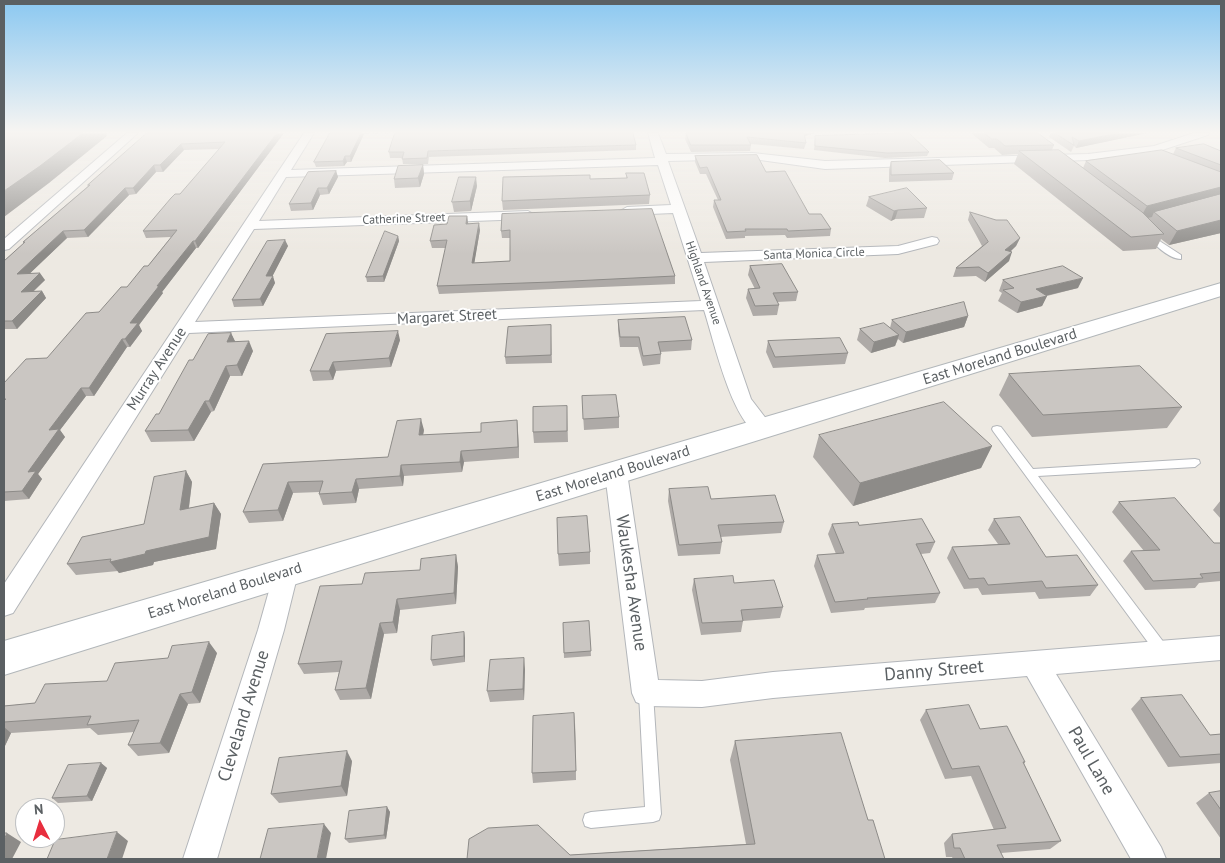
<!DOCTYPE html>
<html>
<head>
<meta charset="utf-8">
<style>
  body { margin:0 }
  #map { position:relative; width:1225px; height:863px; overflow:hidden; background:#ede9e2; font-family:"PT Sans",sans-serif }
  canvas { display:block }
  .frame { position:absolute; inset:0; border:5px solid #5b6063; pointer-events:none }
  .north { position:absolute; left:15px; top:798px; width:50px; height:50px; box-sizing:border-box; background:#fff; border:1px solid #bdbfc1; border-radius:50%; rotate:355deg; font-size:14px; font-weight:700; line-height:20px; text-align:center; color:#5b6063 }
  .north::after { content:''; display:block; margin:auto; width:18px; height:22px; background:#e82e3e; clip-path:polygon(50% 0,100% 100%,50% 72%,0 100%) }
</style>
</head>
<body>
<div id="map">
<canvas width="1225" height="863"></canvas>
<div class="frame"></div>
<div class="north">N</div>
</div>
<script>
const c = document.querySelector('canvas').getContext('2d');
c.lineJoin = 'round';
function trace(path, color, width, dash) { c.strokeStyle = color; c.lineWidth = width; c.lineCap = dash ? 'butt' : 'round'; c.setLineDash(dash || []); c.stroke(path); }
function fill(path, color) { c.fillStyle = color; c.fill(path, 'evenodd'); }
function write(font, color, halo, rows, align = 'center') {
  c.font = font + ' "PT Sans",sans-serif'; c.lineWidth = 4; c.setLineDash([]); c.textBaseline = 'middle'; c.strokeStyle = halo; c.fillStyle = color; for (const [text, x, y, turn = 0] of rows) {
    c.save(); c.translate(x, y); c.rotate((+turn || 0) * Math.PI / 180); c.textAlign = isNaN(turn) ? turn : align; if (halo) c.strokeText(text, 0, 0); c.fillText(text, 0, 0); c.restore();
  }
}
const lane = new Path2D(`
  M1147 234H1151L1161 242 1181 255V259C1169 259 1154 244 1147 236Z
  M997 426 1001 427 1033 469 1195 459 1199 460 1200 463 1195 467 1038 476 1168 648 1170 652 1168 656 1163 658 1158 656 993 431 992 429 993 427Z
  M646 687 651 689 653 694 661 814 659 820 653 822 591 828 585 826 583 820 585 814 591 812 645 807 639 694 641 689Z`);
const street = new Path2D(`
  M127 133H138L9 249 4 250V239Z
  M304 133H314L291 170 655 158 648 133H658L666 154 753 153 825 161 1088 154 1154 146 1194 133H1209L1208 135 1156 152 1088 160 825 169 753 159 668 161 701 253 898 246 932 237 937 238 939 241 937 244 898 254 704 262 751 399 774 429 771 434C766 435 761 436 756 433 730 414 714 341 704 310L189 333 13 613 4 616V584ZM658 165 671 205 627 207 620 211 627 215 673 213 701 301 195 322 254 229 528 219 535 215 528 211 259 221 286 177Z
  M616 465 624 468 627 473 658 680 702 681 773 672 1221 636V660L1056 674 1161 847 1166 859H1131L1027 676 773 698 702 707 646 706 636 702 632 693 605 473 608 468Z
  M286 563 295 566 298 573 284 630 217 859H183L258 630 274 573 277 566Z`);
const secondary = new Path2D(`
  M1221 283V296L4 675V641Z`);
trace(lane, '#b3b6ba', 2);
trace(street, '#b3b6ba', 2);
trace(secondary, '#b2b7ba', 2);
fill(lane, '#fff');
fill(street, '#fff');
fill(secondary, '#fff');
fill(new Path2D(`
  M147 133H284L198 248H196L162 292 163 293 139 325 142 331 130 347H127L94 396H86L60 430 65 437 38 474 42 479 29 499 4 501V383L47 358 127 287 148 266 171 237 146 238 143 231 180 194 220 149 184 150 163 172H156L136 194 129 195 88 237 67 238 30 273 45 280 34 291H42L46 298 17 329H4V261L23 244V242L88 186V185Z
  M330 133H392L364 134 351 162H347L344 166 316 167 314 162Z
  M686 133H815L804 136 806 143 804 149 751 144V145L750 151 691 152 685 139Z
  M971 133H1038L1054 145 1052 150 1083 168 1086 161 1173 154 1176 148 1221 151V233L1169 245 1161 239 1156 249 1123 251 1014 164 1018 154 1002 155 994 148H989Z
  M1051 133H1147L1076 148 1074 146 1071 152 1049 137Z
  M815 136 929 152 927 156 885 158 814 150Z
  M636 145V150L429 157 428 164H403L402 158H390L389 152Z
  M695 156 766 172 809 214 831 229 830 236 787 238 785 235 745 236V238L726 239 713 207 714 200H718L706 174H700L695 162Z
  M891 162 954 173 952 180 889 182V169Z
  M423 165 424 174 420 187 395 188 394 179Z
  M336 171 338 177 329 194 320 195 313 210 291 211 289 204Z
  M626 173 650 195 649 204 503 210 502 201 590 179 626 178Z
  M477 186 471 211 454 212 452 202Z
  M869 197 927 208 924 218 895 219 891 221 866 206Z
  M970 212 1020 238 1016 246 1010 252 1009 261 985 282 976 276 953 277 956 268 982 246 968 220Z
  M502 214 675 276V284L553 289 439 294 437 286 446 248H432L430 241 447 224 467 216 468 223 480 230 474 263 510 261V238H502L501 231Z
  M398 236 399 241 384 282H367L366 277Z
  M285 240 288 246 272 276 275 283 263 306 234 307 232 300Z
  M750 266 798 292 796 301 777 302 779 305 777 315 753 316 746 298 748 289H755L748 275Z
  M1003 280 1078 288 1047 296 1042 306 1017 313 998 301 1002 293 999 291Z
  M968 316 964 327 903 343 898 339 895 346 871 353 857 340 860 329 890 328 892 320Z
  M618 320 692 340 691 350 660 352 661 354 660 364 643 366 638 347H620L618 330Z
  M231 333 235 342 253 351 242 376H230L214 411 211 412 194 441 151 442 145 431 159 414 193 360Z
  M551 333 552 363 506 364 505 357Z
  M326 334 400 340 391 367 336 371 333 380 313 381 310 371Z
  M768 341 848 353 845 364 773 368 766 352Z
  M1009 374 1182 407 1167 428 1032 437 999 395Z
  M582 396 619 417V428L584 430Z
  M567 406 568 442 534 443 533 432Z
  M517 420 518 431 519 458 464 462 462 472 404 476 403 486 359 489 356 503 323 505 319 494 320 492 293 493 283 521 249 523 243 512 263 464 388 457 424 430 423 435 481 432Z
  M819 435 992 446 981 468 853 506 813 457Z
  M186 471 192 482 189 508 214 503 221 514 216 549 154 562 153 565 119 573 118 571 76 575 67 564 144 524Z
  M669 489 711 499 784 522 781 533 720 537 722 542 720 554 678 556 668 501Z
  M1221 500V519L1213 510Z
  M1119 502 1214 543H1221V581L1199 583 1195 588 1145 590 1123 561 1131 551H1144L1112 512Z
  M994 519 1046 557 1098 585 1090 596 1039 599 1035 592 982 595 978 588 964 589 947 558 952 547 998 544 988 530Z
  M832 524 935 542 930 553 921 554 940 593 935 603 865 608 864 610 831 613 814 566 817 555 836 554 828 534Z
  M590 552V564L559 566 558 554Z
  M456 555 458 567 456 604 400 610 397 633 384 634 371 699 340 700 335 690 339 672 304 674 298 664 420 570Z
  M694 579 734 583 783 607 780 618 743 621 741 632 701 635 692 590Z
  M589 621 591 656 564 658 563 623Z
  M465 638V662L433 666 431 660Z
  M217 653 200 703 188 704 169 753 138 756 128 745 134 732 98 735 90 728 11 733 4 748V706L35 703 107 681 168 658Z
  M525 669 524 700 490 702 487 691Z
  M1141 698 1210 735 1221 734V763L1168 767 1131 709Z
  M926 710 980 729 1025 762 1024 764 1061 841 1050 849 1001 853 1004 859H953L952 857H946L944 843 952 834 994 830 971 776 945 779 920 720Z
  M575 723 576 780 533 783 532 773Z
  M735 741 868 820 885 859 570 855 746 844 730 760Z
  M352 761 347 796 279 803 271 794Z
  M101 763 107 768 92 801 58 803 52 798Z
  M1221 791V839L1196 803 1209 793Z
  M387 807 390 812 386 839 349 843 345 839Z`), '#aeaaa7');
fill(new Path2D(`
  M83 133H107L106 134 107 136 49 183 4 217V191Z
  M277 133H284L198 248 195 241Z
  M361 133H364V134L351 162 350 156Z
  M803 133H815L802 137Z
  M1119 133H1147L1076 148 1079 141Z
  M181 144 184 150 163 172 160 165Z
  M345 156 347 162 344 166 343 161Z
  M154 165 156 172 136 194 133 188Z
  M423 165 424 174 420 187 418 178Z
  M336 171 338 177 329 194 327 188Z
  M476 177 477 186 471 211 470 201Z
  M1221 187V199L1154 212 1152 217 1139 220 1147 206Z
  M125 188 129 195 88 237 84 230Z
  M318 188 320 195 313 210 311 203Z
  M898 210 895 219 891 221 894 211Z
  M467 216 468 223 467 231 466 224Z
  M1221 220V233L1169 245 1177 231Z
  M479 223 480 230 473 271 472 263Z
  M63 231 67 238 22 281 17 274Z
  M398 236 399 241 384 282 383 276Z
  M1020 238 1016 246 1002 259 1005 250Z
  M285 240 288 246 269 283 266 276Z
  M193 241 196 248 162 292 163 293 139 325 142 331 130 347 125 339 130 323 157 286Z
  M1012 252 1009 261 985 282 988 273Z
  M40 273 45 280 25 299 21 292Z
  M273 276 275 283 263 306 260 299Z
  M1083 278 1078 288 1032 299 1036 289Z
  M42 291 46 298 17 329 12 321Z
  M1047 296 1042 306 1017 313 1021 302Z
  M968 316 964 327 903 343 906 332Z
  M398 331 400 340 391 367 389 358Z
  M231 333 236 343 227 342Z
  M899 335 895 346 871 353 874 342Z
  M122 339 127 347 94 396 89 388Z
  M249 341 253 351 242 376 237 365Z
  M333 362 336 371 333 380 329 371Z
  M226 366 230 376 214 411 209 401Z
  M81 388 86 396 60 430 65 437 38 474 42 479 29 499 22 491 28 472 49 430Z
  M205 401 211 412 194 441 188 430Z
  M421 419 424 430 421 445 419 435Z
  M517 420 518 431 519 458 518 447Z
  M992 446 981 468 853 506 860 483Z
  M461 451 464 462 462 472 460 462Z
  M401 465 404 476 403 486 400 476Z
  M186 471 192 482 187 521 180 510Z
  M356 479 359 489 356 503 352 492Z
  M288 482 293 493 283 521 278 510Z
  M214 503 221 514 216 549 154 562 153 565 119 573 110 562 146 551Z
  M456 555 458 567 456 604 454 593Z
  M397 599 400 610 397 633 393 622Z
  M380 623 384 634 371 699 366 688Z
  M464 632 465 638V662L464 656Z
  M209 642 217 653 200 703 192 692Z
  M524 658 525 669 524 700 523 689Z
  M180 694 188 704 169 753 160 743Z
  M574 713 575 723 576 780V771Z
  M4 727 11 733 4 748Z
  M347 751 352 761 347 796 341 786Z
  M101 763 107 768 92 801 87 796Z
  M387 807 390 812 386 839 384 835Z
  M324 824 331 833 326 859H317Z
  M117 832 128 841 122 859H107Z
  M7 833 21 842 12 859H4V840Z`), '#8d8b88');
const building = new Path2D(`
  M4 133H83L40 166 4 191Z
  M147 133H277L195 241H193L157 286H159L130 323H138L125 339H122L89 388H81L49 430 59 429 28 472 36 471 22 491 4 492V401L6 399H4V383L26 359 47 358 86 313 99 312 121 287H127L144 266H148L177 230 143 231 171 198 175 194H180L225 142 181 144 160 165H154L133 188H125L84 230 63 231 17 274 40 273 21 292 42 291 12 321H4V261L25 242H23L90 185H88Z
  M330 133H361L350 156H345L343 161 314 162Z
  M395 133H633L636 145 428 151 427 158 402 159 404 152H389Z
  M686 133H804L806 143 747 137 751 145H691Z
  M896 133H909L929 152 887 153 815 146V136Z
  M984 133H1038L1054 145 1005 146 997 139H992Z
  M1055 133H1119L1079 141 1072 137 1074 145Z
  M1204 144 1221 151V165L1176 148Z
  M1059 150 1142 212 1164 234 1131 237 1019 151Z
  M1162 150 1221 172V187L1147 206 1086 161Z
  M757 155 766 172 785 171 809 214H821L831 229 788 231 787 229H745L746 231 727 232 714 200H721L707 167 700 168 695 156Z
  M940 160 954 173 891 175V162Z
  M423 165 418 178 394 179 398 166Z
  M336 171 327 188H318L311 203 289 204 308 172Z
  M626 173H644L650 195 502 201 503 177 590 175V179L627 178Z
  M459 177H476L470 201 452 202Z
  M907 188 927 208 898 210 894 211 869 197Z
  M1221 194V220L1177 231 1154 212Z
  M652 209 675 276 552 282 437 286 447 240 430 241 434 225 447 224 449 216H467L466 224 479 223 472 263 510 261V230L501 231 502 214Z
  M970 212 996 220H1007L1020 238 1005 250 1012 252 988 273 979 267 956 268 988 242Z
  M385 231 398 236 383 276 366 277Z
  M285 240 266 276H273L260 299 232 300 267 241Z
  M782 264 798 292 773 293 779 305 755 306 748 289 760 288 750 266Z
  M1063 266 1083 278 1036 289 1047 296 1021 302 1003 290 1014 288 1003 280Z
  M964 302 968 316 906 332 892 320Z
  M685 317 692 340 658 342 661 354 643 356 639 337H620L618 320Z
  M884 323 899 335 874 342 860 329Z
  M551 325V355L505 357 508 327Z
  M398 331 389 358 333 362 329 371H310L326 334Z
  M231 333 227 342 249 341 237 365 226 366 209 401H205L188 430 145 431 156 414H159L189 360H193L208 334Z
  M840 338 848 353 775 357 768 341Z
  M1140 366 1182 407 1043 415 1009 374Z
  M616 395 619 417 583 419 582 396Z
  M944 402 992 446 860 483 819 435Z
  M567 406V431L533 432V407Z
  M421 419 419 435 481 432V423L517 420 518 447 461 451 460 462 401 465 400 476 356 479 352 492 319 494 323 481 288 482 278 510 243 512 263 464 388 457 397 421Z
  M186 471 180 510 214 503 209 537 146 551 145 554 110 562 111 559 67 564 82 537 144 524 154 477Z
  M708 487 711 499 775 495 784 522 718 525 722 542 679 545 669 489Z
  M1175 498 1214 543H1221V572L1200 574 1203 578 1153 581 1131 551 1160 550 1119 502Z
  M587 516 590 552 558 554 557 518Z
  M1020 517 1046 557 1077 555 1098 585 1046 588 1042 581 988 585 984 578 969 579 952 547 1010 544 994 519Z
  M922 519 935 542 916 544 940 593 867 598 868 599 835 602 817 555 844 553 832 524 858 522 859 525Z
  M456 555 454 593 397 599 393 622 380 623 366 688 335 690 342 661 298 664 320 586 362 584 365 573 420 570 421 559Z
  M733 576 734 583 774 580 783 607 741 610 743 621 702 623 694 579Z
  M589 621 591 651 564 653 563 623Z
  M464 632V656L431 660 432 636Z
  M209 642 192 692 180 694 160 743 128 745 139 720 87 725 91 716 4 722V706L35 703 45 684 107 681 115 663 168 658 172 646Z
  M524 658 523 689 487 691 490 660Z
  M1182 695 1210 735 1221 734V754L1180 757 1141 698Z
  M969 705 980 729 1007 726 1025 762H1023L1061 841 997 845 1004 859H965L960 848H954L952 834 1006 828 979 766 952 769 926 710Z
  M574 713 576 771 532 773 533 716Z
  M841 733 868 820H873L885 859H467L469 839 488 828 538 825 570 855 755 844 735 741Z
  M347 751 341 786 271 794 279 758Z
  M101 763 87 796 52 798 68 765Z
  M1221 791V810L1209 793Z
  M387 807 384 835 345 839 349 811Z
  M324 824 317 859H260L268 829Z
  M117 832 107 859H47L55 840Z
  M4 833H7L4 840Z`);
fill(building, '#cac6c2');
trace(building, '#8d8b88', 1);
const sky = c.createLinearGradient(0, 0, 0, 254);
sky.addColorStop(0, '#8bc8f1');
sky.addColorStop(0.52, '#f7f5f2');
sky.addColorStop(1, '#f7f5f200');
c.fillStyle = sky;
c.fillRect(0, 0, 1225, 254);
write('12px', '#5b6063', '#fff', [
  ["Catherine Street",404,219,-2],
  ["Santa Monica Circle",814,254,-2],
  ["Highland Avenue",703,283,71]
]);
write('15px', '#5b6063', '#fff', [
  ["Margaret Street",447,317,-3],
  ["East Moreland Boulevard",1000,357,-17],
  ["Murray Avenue",157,369,-57],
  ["East Moreland Boulevard",613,474,-17],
  ["East Moreland Boulevard",225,591,-17]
]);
write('18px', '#5b6063', '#fff', [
  ["Waukesha Avenue",631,583,82],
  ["Danny Street",934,671,-5],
  ["Cleveland Avenue",244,716,-73],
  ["Paul Lane",1091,761,60]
]);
</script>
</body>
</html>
